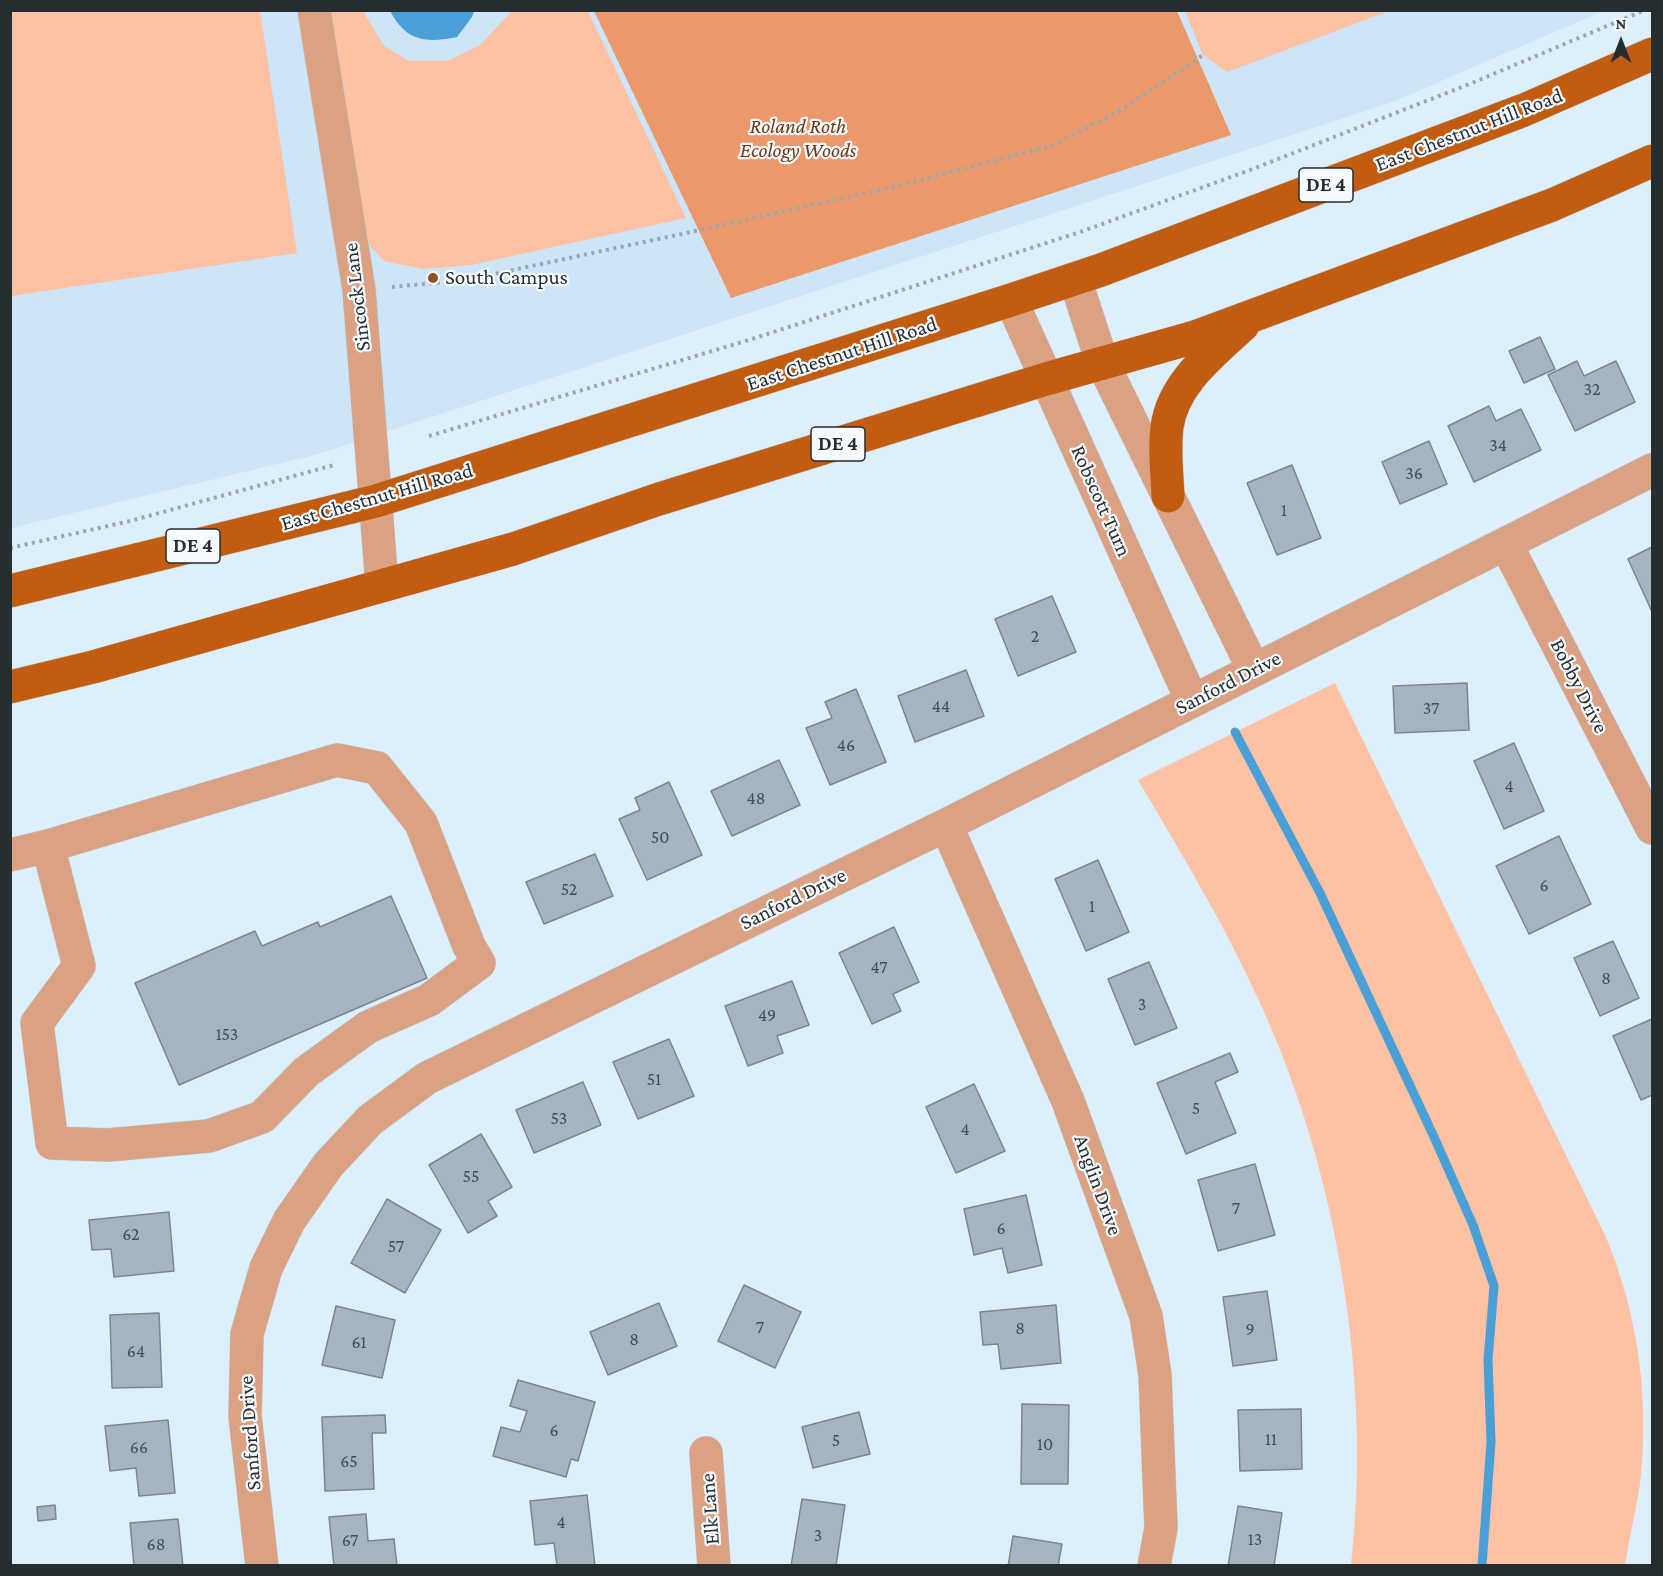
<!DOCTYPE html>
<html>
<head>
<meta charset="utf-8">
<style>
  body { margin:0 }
  #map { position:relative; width:1663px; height:1576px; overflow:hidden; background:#deeffc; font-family:"Crimson Pro",serif }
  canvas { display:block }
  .frame { position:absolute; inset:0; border:12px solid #262d31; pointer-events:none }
  .north { position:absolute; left:1591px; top:12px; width:60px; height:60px; -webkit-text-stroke:4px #f6fafc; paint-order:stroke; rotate:0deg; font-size:16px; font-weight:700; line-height:24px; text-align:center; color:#262d31 }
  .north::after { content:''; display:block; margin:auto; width:21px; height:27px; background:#262d31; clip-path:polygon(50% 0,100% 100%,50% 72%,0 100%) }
</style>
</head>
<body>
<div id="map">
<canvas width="1663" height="1576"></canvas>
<div class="frame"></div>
<div class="north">N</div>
</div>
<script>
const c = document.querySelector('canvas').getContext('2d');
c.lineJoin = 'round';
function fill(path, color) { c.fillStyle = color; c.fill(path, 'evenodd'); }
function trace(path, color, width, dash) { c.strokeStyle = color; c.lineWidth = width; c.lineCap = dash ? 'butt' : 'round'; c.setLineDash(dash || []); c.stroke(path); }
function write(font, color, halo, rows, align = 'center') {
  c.font = font + ' "Crimson Pro",serif'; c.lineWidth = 4.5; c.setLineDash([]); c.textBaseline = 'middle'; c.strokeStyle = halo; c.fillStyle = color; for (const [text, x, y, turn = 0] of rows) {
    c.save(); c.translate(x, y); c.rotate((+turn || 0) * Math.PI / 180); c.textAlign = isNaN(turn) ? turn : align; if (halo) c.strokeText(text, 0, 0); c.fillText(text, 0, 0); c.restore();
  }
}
fill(new Path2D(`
  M10 11H1603L1393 102 319 454 11 528Z`), '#cde5f7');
fill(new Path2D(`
  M11 10 260 11 297 253 11 296Z
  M331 11H363L384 46 409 61H447L480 45 512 11H588L686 218 471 265 423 269 384 261 370 246 365 228Z
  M1185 11H1389L1227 72 1203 55Z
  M1335 683 1605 1235C1638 1313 1650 1399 1640 1484 1636 1511 1629 1538 1625 1565H1351C1372 1380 1338 1173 1260 1003 1225 925 1181 853 1138 780Z`), '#fcc2a3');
fill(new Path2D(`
  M594 11H1177L1231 135 731 298Z`), '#eb996a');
fill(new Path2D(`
  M390 11H474L472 17 457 37C425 43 407 42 390 11Z`), '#499fd6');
trace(new Path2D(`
  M1235 732 1320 893 1434 1137 1473 1225 1494 1286 1488 1360 1491 1442 1482 1566`), '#499fd6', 9);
const building = new Path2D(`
  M1540 337 1555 369 1524 383 1509 351Z
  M1577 361 1584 376 1616 361 1635 402 1575 431 1548 375Z
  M1489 406 1496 421 1521 409 1541 450 1474 482 1448 426Z
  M1429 441 1447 484 1400 504 1382 462Z
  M1292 465 1321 538 1277 555 1247 483Z
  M1652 547V612L1628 559Z
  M1052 596 1076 652 1018 676 995 619Z
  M966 670 984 716 915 742 898 696Z
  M1467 683 1469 730 1395 733 1393 686Z
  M856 689 886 762 830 785 806 728 832 718 825 702Z
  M1514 743 1544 811 1504 829 1474 761Z
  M779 760 800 805 732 836 711 791Z
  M669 782 702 855 647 880 619 819 640 810 635 798Z
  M1559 836 1591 904 1529 934 1496 866Z
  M595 854 613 896 544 924 526 882Z
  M1098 860 1129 932 1086 951 1055 879Z
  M391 896 427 978 179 1085 135 983 255 931 262 946 318 922 320 927Z
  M894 927 919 982 893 994 901 1011 872 1024 839 953Z
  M1613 941 1639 998 1600 1016 1574 958Z
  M1149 962 1177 1028 1135 1045 1108 979Z
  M792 981 809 1025 777 1036 783 1053 748 1066 725 1006Z
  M1652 1019V1095L1641 1100 1613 1036Z
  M669 1039 694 1096 638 1119 613 1062Z
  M1230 1053 1238 1072 1215 1082 1236 1133 1186 1154 1157 1083Z
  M583 1082 601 1125 534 1153 516 1110Z
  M974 1084 1005 1151 956 1173 926 1107Z
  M481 1134 512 1187 488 1201 497 1216 468 1233 429 1165Z
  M1255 1164 1275 1235 1218 1251 1198 1180Z
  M1026 1195 1042 1265 1008 1273 1002 1248 974 1255 964 1209Z
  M387 1199 441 1230 405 1293 351 1263Z
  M169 1212 174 1271 114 1277 111 1249 92 1250 89 1220Z
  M744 1285 801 1312 775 1368 718 1341Z
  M1267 1291 1277 1360 1233 1366 1223 1297Z
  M659 1303 677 1346 608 1375 590 1332Z
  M1056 1305 1061 1363 1001 1369 998 1344 983 1345 980 1312Z
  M336 1306 395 1320 382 1378 322 1365Z
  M159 1313 162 1387 112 1388 110 1315Z
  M518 1380 595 1402 578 1461 571 1459 566 1477 493 1456 501 1427 520 1432 527 1411 510 1406Z
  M1022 1404 1069 1405 1068 1484H1021Z
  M1301 1409 1302 1469 1240 1471 1238 1410Z
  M859 1412 870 1454 813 1468 802 1427Z
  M385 1415 386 1433H372L374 1489 325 1491 322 1417Z
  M168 1420 175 1493 139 1496 136 1468 110 1471 105 1426Z
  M587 1495 595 1566H557L554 1543 535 1545 530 1501Z
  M802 1499 845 1505 836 1566H791Z
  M55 1505 56 1519 38 1521 37 1507Z
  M1238 1506 1282 1513 1274 1566H1228Z
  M366 1514 368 1541 394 1539 397 1566H334L329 1517Z
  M178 1519 183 1566H134L130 1523Z
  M1013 1536 1062 1544 1058 1566H1008Z`);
fill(building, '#a4b4c0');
trace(building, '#788792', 1.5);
const minor = new Path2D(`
  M314 10 359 290 382 585
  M1075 279 1102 362 1254 670
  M1011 300 1192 701
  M1506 544 1652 828
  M946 825 1068 1101 1146 1316 1155 1375 1161 1528 1154 1566
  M10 855 48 846 337 760 377 768 421 823 469 946 479 963 429 1000 368 1027 306 1072 262 1117 209 1136 108 1145 52 1143 37 1023 79 966 48 846
  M706 1453 714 1566
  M262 1566 245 1416 247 1334 266 1268 289 1221 328 1165 370 1120 427 1078 946 825 1652 470`);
const major = new Path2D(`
  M1168 496C1167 473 1164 450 1167 427 1173 383 1213 353 1243 325
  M10 591 376 501 1011 300 1101 270 1524 110 1652 54
  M10 687 93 667 513 549 659 499 1046 379 1195 337 1552 205 1652 161`);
trace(minor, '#bdccd7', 34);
trace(major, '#bdccd7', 34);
trace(new Path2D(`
  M392 287 466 280 677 235 885 189 1051 146 1121 110 1203 55
  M429 436 749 340 1083 231 1250 170 1472 83 1645 10
  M10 548 130 521 334 465`), '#99a7b0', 4, [3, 4.5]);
trace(minor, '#daa182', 33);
trace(major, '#c15c11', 33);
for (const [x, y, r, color] of [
  [433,278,6,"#934e24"]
]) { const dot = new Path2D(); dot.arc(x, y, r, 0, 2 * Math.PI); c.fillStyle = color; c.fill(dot); trace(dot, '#f6fafc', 2); }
write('18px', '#464f55', null, [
  ["32",1592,389],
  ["34",1498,445],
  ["36",1414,473],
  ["1",1284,510],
  ["2",1035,636],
  ["44",941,706],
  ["37",1431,708],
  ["46",846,745],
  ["4",1509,786],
  ["48",756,798],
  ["50",660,837],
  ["6",1544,885],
  ["52",569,889],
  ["1",1092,906],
  ["47",879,967],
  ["8",1606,978],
  ["3",1142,1004],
  ["49",767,1015],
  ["153",227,1034],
  ["51",654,1079],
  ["5",1196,1108],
  ["53",559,1118],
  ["4",965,1129],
  ["55",471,1176],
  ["7",1236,1208],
  ["6",1001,1228],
  ["62",131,1234],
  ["57",396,1246],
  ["7",760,1327],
  ["8",1020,1328],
  ["9",1250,1329],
  ["8",634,1339],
  ["61",359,1342],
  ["64",136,1351],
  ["6",554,1430],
  ["11",1271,1439],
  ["5",836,1440],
  ["10",1045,1444],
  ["66",139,1447],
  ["65",349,1461],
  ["4",561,1522],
  ["3",818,1535],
  ["13",1255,1539],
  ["67",350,1540],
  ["68",156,1544]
]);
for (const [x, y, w] of [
  [1326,185,54],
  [838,444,54],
  [193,546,54]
]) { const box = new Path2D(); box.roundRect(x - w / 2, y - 17, w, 34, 4.5); c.fillStyle = '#f6fafc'; c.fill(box); trace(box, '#262d31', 1.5); }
write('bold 20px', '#262d31', null, [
  ["DE 4",1326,185],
  ["DE 4",838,444],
  ["DE 4",193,546]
]);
write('italic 21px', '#6d3817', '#f6fafc', [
  ["Roland Roth",798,127],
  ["Ecology Woods",798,151]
]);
write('21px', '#262d31', '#f6fafc', [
  ["East Chestnut Hill Road",1469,130,-21],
  ["Sincock Lane",357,297,-97],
  ["East Chestnut Hill Road",842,354,-18],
  ["East Chestnut Hill Road",377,497,-16],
  ["Robscott Turn",1101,501,66],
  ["Sanford Drive",1228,683,-27],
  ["Bobby Drive",1579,686,63],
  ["Sanford Drive",793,899,-26],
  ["Anglin Drive",1098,1185,70],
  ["Sanford Drive",250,1433,-94],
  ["Elk Lane",710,1509,-94]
]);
write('21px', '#262d31', '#f6fafc', [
  ["South Campus",445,278]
], 'left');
</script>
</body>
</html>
